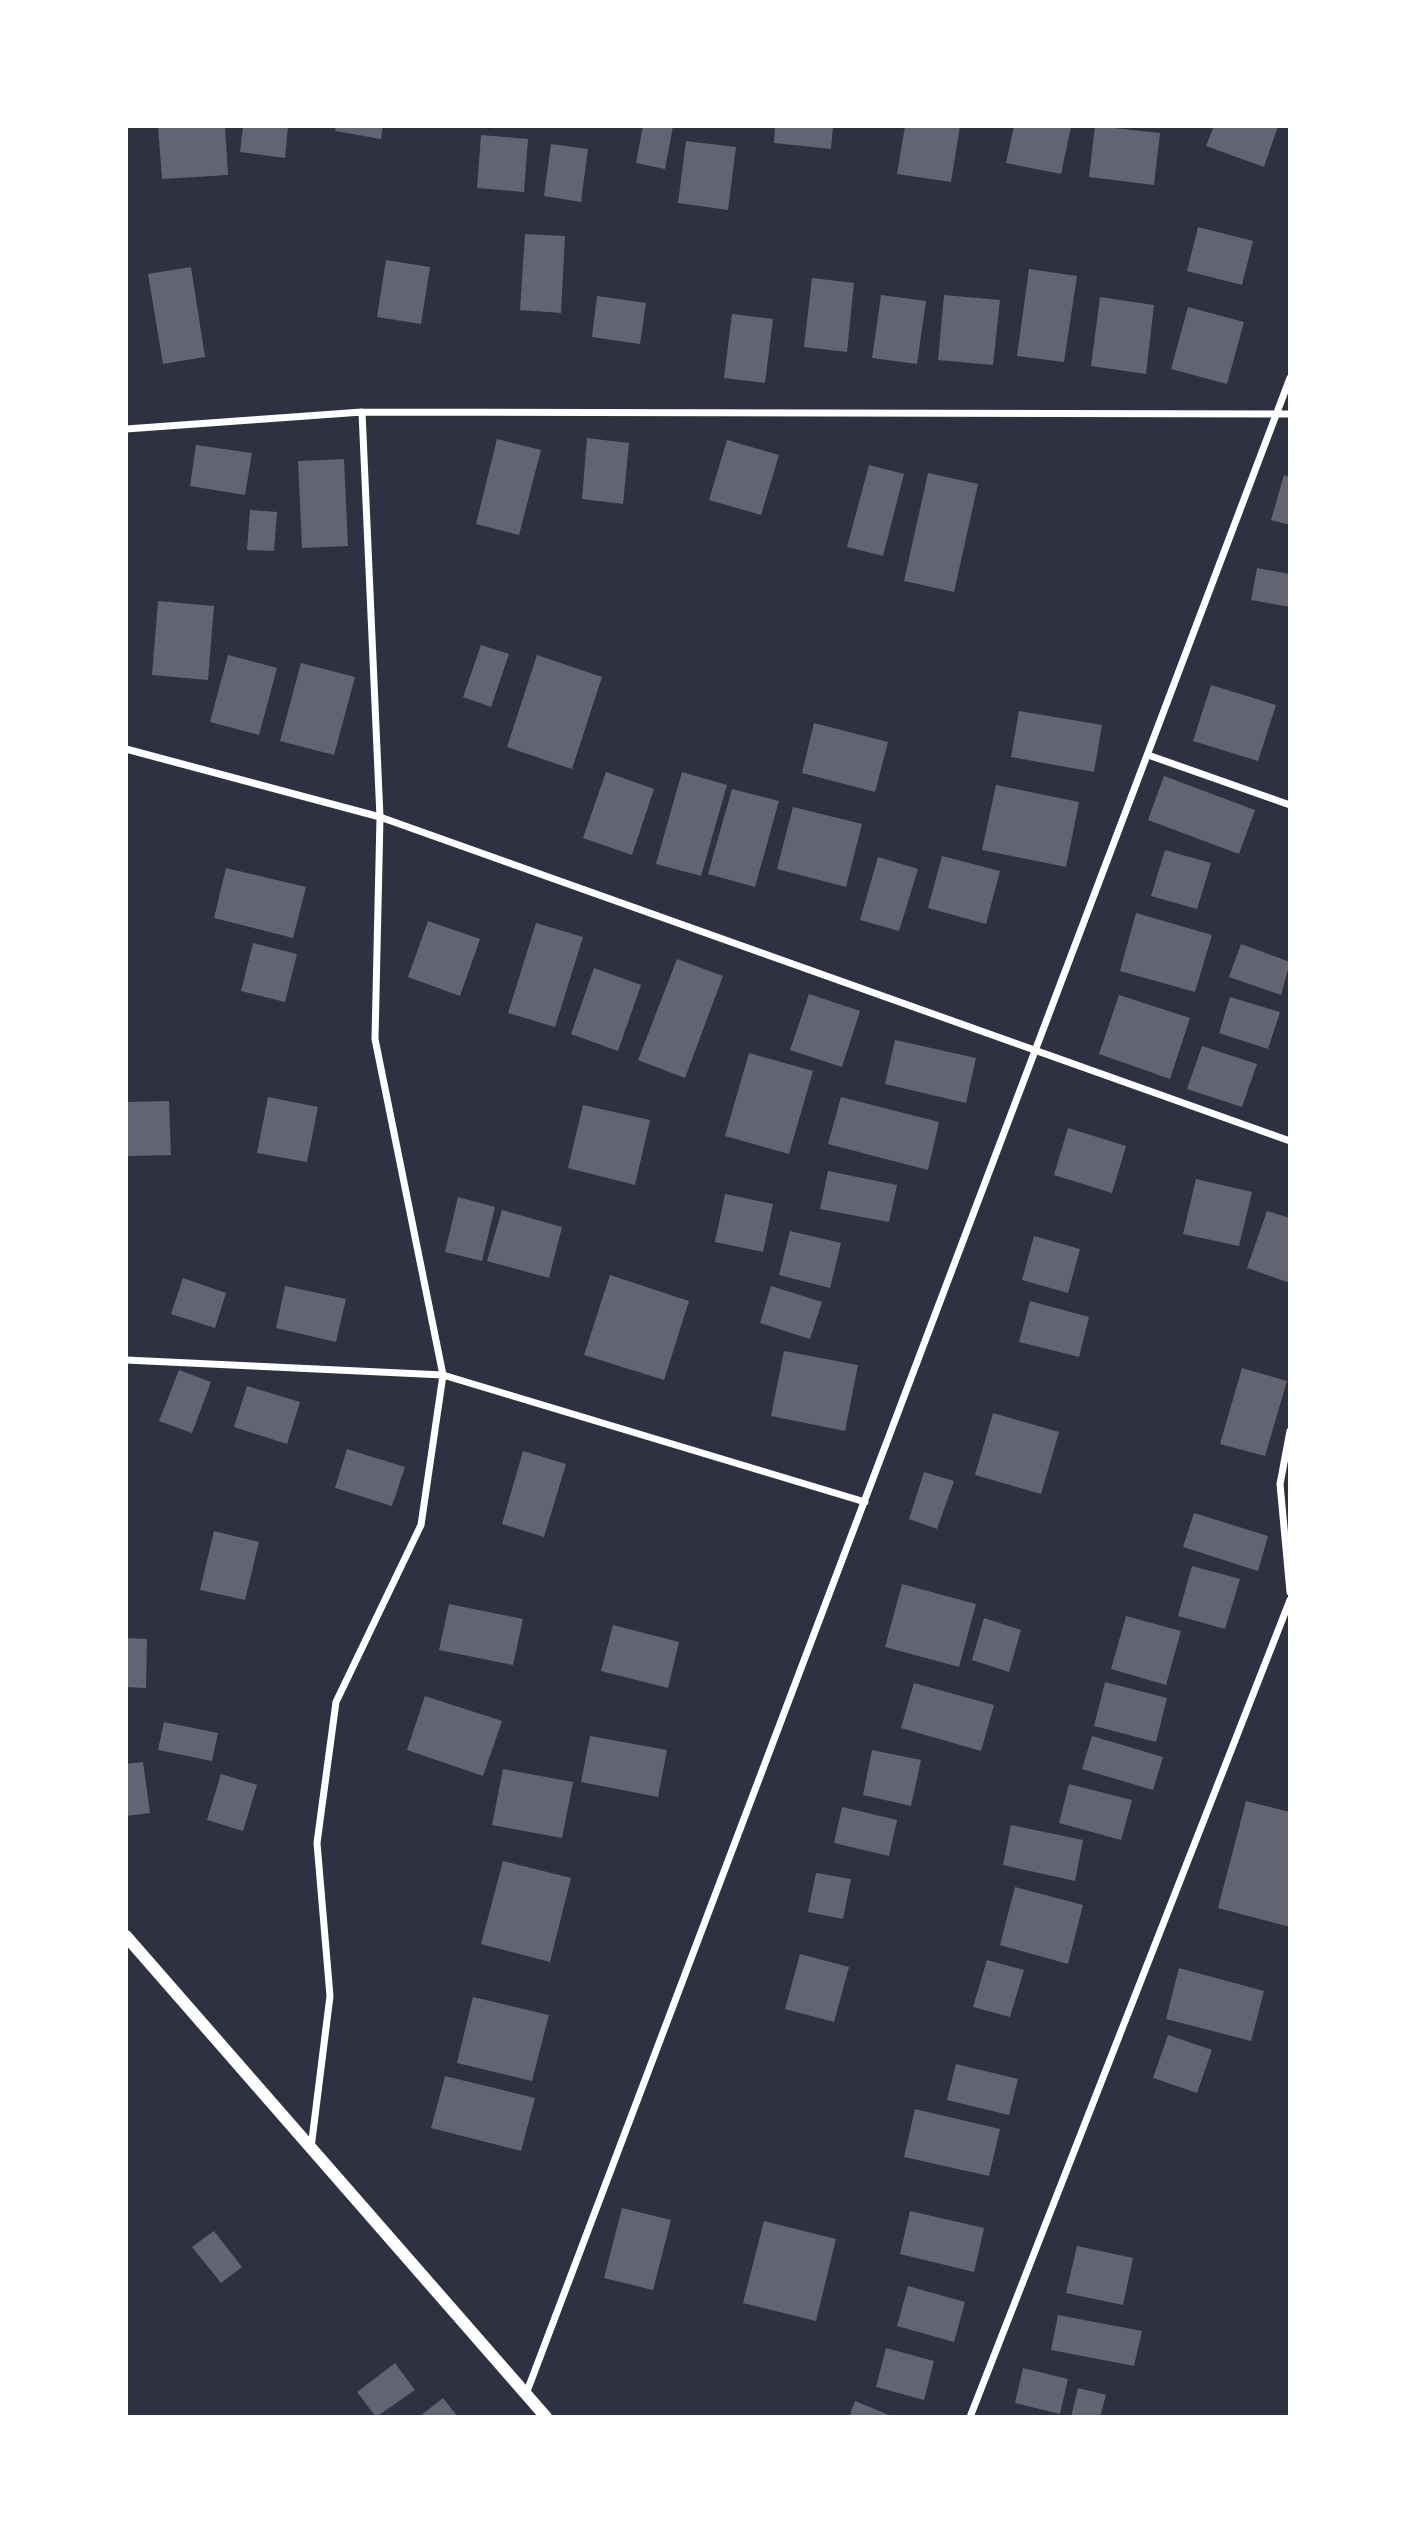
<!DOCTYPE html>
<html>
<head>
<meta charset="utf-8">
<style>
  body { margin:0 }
  #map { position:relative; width:1416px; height:2543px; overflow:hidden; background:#2d3142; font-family:Overpass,sans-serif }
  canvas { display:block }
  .frame { position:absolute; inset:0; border:128px solid #fff; pointer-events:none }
</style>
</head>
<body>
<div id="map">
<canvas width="1416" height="2543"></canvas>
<div class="frame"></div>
</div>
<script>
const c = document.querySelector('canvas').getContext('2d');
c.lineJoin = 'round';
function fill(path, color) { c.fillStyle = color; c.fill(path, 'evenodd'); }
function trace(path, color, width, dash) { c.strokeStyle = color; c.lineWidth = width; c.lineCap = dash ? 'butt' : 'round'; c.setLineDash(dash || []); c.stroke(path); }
fill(new Path2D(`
  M158 126H225L228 175 162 179Z
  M243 126H288L285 158 240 152Z
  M336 126H383L381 139 335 131Z
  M643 126H673L665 169 636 163Z
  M775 126H833L831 149 774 143Z
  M905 126H960L951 182 897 174Z
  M1014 126 1071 127 1061 174 1006 163Z
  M1095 126 1160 133 1154 185 1089 177Z
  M1214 126H1278L1264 167 1206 146Z
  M481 135 528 139 524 192 477 188Z
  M686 141 736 147 728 210 678 203Z
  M551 144 588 149 581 202 544 196Z
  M1198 227 1253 241 1242 285 1187 271Z
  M525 234 565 236 561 313 520 310Z
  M386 260 430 267 421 324 377 317Z
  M191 267 205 357 163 364 148 274Z
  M1029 269 1077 276 1064 362 1017 356Z
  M812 278 854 283 847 352 804 347Z
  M881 295 926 301 917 364 872 358Z
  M944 295 1000 300 993 365 938 360Z
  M597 296 646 303 640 344 592 337Z
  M1100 297 1154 305 1146 374 1091 366Z
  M1188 307 1244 322 1227 384 1171 369Z
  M732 314 773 319 765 383 724 378Z
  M587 438 629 443 623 504 582 499Z
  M497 439 541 450 519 535 476 524Z
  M727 440 779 455 761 515 709 500Z
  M196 445 252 453 245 495 190 486Z
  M344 459 348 546 302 548 298 461Z
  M869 465 904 474 883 556 847 547Z
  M928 473 978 484 954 592 904 581Z
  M1284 475 1290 477V525L1271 520Z
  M250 510 277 512 274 551 247 550Z
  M1257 568 1290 574V607L1251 600Z
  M158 601 214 606 208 680 152 675Z
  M481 645 509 654 491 707 463 697Z
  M228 655 277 668 259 735 210 722Z
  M537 655 602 677 572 769 507 747Z
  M301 663 355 677 334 755 280 741Z
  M1211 685 1276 705 1258 761 1193 741Z
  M1019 711 1102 725 1094 772 1011 757Z
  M814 723 888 742 875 792 802 773Z
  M606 772 654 789 632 855 583 838Z
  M682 772 727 785 701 876 656 864Z
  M1164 776 1255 810 1239 854 1148 820Z
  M996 785 1079 802 1066 867 982 850Z
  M732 789 779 801 755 887 708 874Z
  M793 807 862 824 846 887 777 869Z
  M1165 850 1211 863 1197 909 1151 896Z
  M942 856 1000 871 986 924 928 908Z
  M878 857 918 869 899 931 860 920Z
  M226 868 306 887 293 938 214 918Z
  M1136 913 1212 935 1195 992 1120 971Z
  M428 921 480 939 460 996 408 977Z
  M536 923 583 937 555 1027 508 1013Z
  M253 943 297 954 285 1002 241 991Z
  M1241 944 1290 962 1281 995 1229 977Z
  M677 959 723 976 685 1078 638 1060Z
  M594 968 641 985 618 1051 571 1034Z
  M809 994 860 1011 842 1067 790 1050Z
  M1119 995 1190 1018 1170 1079 1099 1054Z
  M1230 997 1280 1012 1268 1049 1219 1033Z
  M895 1040 976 1058 966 1103 885 1084Z
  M1202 1046 1257 1064 1242 1107 1187 1089Z
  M749 1053 813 1071 789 1154 725 1136Z
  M268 1097 318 1107 307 1162 257 1153Z
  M841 1097 939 1122 928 1170 828 1144Z
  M169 1101 171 1155 128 1156 127 1102Z
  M583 1105 650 1120 635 1185 568 1168Z
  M1068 1128 1126 1146 1112 1193 1054 1175Z
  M828 1171 897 1185 889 1222 820 1209Z
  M1196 1179 1252 1192 1239 1246 1183 1234Z
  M725 1194 773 1204 763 1252 715 1242Z
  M458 1197 495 1207 482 1261 445 1252Z
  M502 1210 562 1227 549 1278 487 1261Z
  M1267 1211 1290 1218V1283L1247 1268Z
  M790 1231 841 1243 830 1288 779 1275Z
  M1034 1236 1080 1249 1068 1293 1022 1280Z
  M610 1275 689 1301 664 1380 584 1355Z
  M183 1278 226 1293 215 1328 171 1314Z
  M285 1286 346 1299 336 1342 276 1328Z
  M771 1286 822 1302 810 1339 760 1323Z
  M1030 1301 1089 1317 1079 1357 1019 1342Z
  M784 1351 858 1365 845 1431 771 1416Z
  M1242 1368 1287 1381 1265 1456 1220 1444Z
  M179 1370 211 1382 192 1433 159 1421Z
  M247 1386 300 1402 287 1444 234 1427Z
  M993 1413 1059 1432 1041 1494 975 1475Z
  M347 1449 405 1467 392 1506 335 1488Z
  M523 1451 566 1464 544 1537 502 1524Z
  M924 1472 954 1481 937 1529 909 1519Z
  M1194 1513 1268 1536 1258 1571 1183 1547Z
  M214 1531 259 1542 245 1600 200 1590Z
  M1192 1566 1240 1579 1225 1629 1178 1616Z
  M902 1584 976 1604 959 1667 885 1647Z
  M449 1604 523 1619 513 1665 439 1650Z
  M1126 1616 1181 1631 1166 1685 1111 1669Z
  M984 1618 1021 1630 1009 1672 972 1660Z
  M613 1625 679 1642 668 1688 601 1671Z
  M126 1638 147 1639 146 1688 126 1687Z
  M1105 1682 1167 1698 1156 1742 1094 1726Z
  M914 1683 994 1705 981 1751 901 1728Z
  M425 1696 502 1721 483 1776 407 1750Z
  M164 1722 218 1733 212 1761 158 1750Z
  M590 1736 667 1750 658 1797 581 1782Z
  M1092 1736 1163 1757 1153 1790 1082 1769Z
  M872 1750 921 1760 911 1806 863 1795Z
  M143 1762 150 1813 126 1816V1764Z
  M503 1769 573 1782 562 1838 492 1825Z
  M221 1774 257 1785 243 1831 207 1820Z
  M1069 1784 1132 1800 1121 1840 1059 1823Z
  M1246 1801 1290 1812V1927L1218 1908Z
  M842 1807 897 1820 889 1856 834 1843Z
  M1011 1825 1083 1840 1075 1881 1003 1865Z
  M503 1861 571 1878 550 1962 481 1944Z
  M816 1873 851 1879 843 1919 808 1912Z
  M1015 1887 1083 1905 1068 1964 1000 1945Z
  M800 1954 849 1967 834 2022 785 2009Z
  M987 1960 1024 1970 1010 2017 973 2007Z
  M1179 1968 1264 1991 1251 2041 1166 2019Z
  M473 1997 549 2015 532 2081 457 2063Z
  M1168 2035 1212 2050 1197 2093 1153 2078Z
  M956 2064 1018 2079 1009 2115 947 2100Z
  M445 2076 535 2098 521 2151 431 2128Z
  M915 2109 1000 2129 989 2176 904 2157Z
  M622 2208 671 2220 653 2290 604 2278Z
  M910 2211 984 2228 974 2272 900 2254Z
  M764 2221 836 2239 816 2321 743 2303Z
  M214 2231 242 2267 221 2283 192 2247Z
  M1077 2246 1133 2258 1123 2305 1066 2293Z
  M908 2286 965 2302 954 2342 897 2326Z
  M1058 2315 1142 2331 1134 2366 1051 2350Z
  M886 2348 934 2361 924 2400 876 2387Z
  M395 2363 415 2390 376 2417 357 2392Z
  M1023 2368 1068 2379 1060 2414 1015 2403Z
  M1078 2388 1106 2395 1100 2417H1071Z
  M443 2398 458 2417H419Z
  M855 2401 894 2417H849Z`), '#626471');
trace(new Path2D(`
  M126 429 362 412 1290 414
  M126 749 380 817 1290 1141
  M1148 755 1290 805
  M126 1360 443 1375 865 1502
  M1290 1431 1280 1484 1290 1592
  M311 2148 330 1996 317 1843 336 1702 421 1525 443 1375 375 1039 380 817 362 412
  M526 2394 1290 378
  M970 2417 1290 1600`), '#fff', 7);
trace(new Path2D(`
  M126 1936 546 2417`), '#fff', 12);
</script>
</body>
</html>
